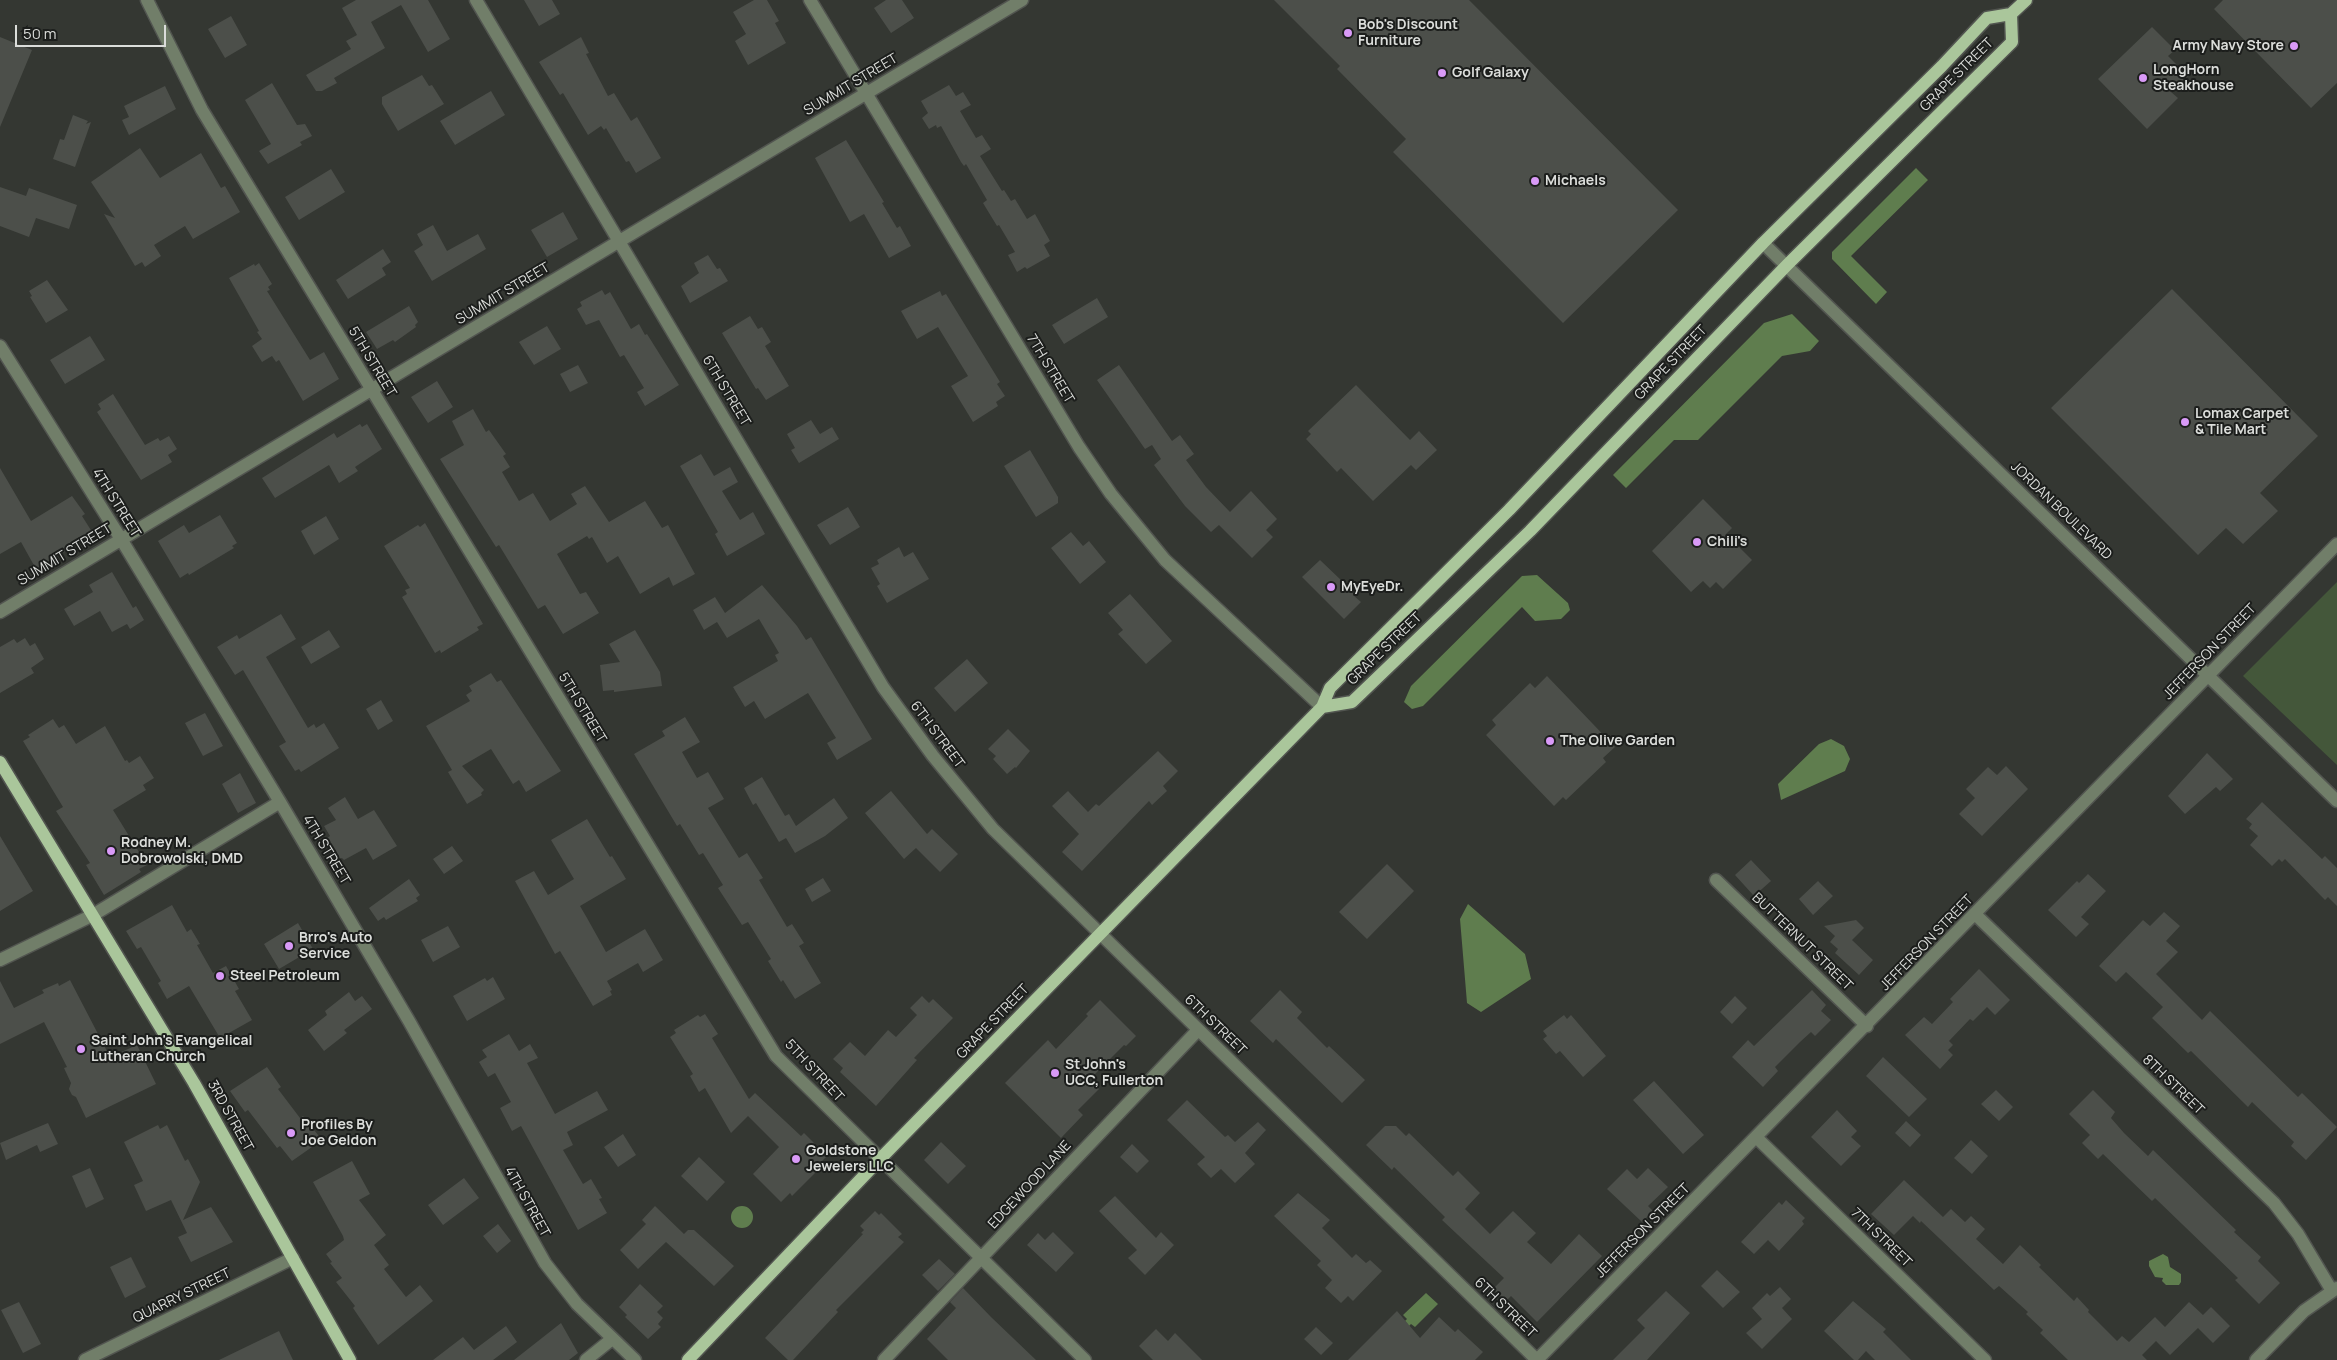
<!DOCTYPE html>
<html>
<head>
<meta charset="utf-8">
<style>
  body { margin:0 }
  #map { position:relative; width:2337px; height:1360px; overflow:hidden; background:#343732; font-family:Manrope,sans-serif }
  canvas { display:block }
  .scale { position:absolute; left:15px; top:25px; width:151px; height:22px; box-sizing:border-box; border:2px solid #dbddda; border-top:0; padding-left:6px; font-size:15px; line-height:18px; white-space:nowrap; color:#dbddda; -webkit-text-stroke:4px #1c1e1c; paint-order:stroke }
</style>
</head>
<body>
<div id="map">
<canvas width="2337" height="1360"></canvas>
<div class="scale">50 m</div>
</div>
<script>
const c = document.querySelector('canvas').getContext('2d');
c.lineJoin = 'round';
function fill(path, color) { c.fillStyle = color; c.fill(path, 'evenodd'); }
function trace(path, color, width, dash) { c.strokeStyle = color; c.lineWidth = width; c.lineCap = dash ? 'butt' : 'round'; c.setLineDash(dash || []); c.stroke(path); }
function write(font, color, halo, rows, align = 'center') {
  c.font = font + ' Manrope,sans-serif'; c.lineWidth = 4; c.setLineDash([]); c.textBaseline = 'middle'; c.strokeStyle = halo; c.fillStyle = color; for (const [text, x, y, turn = 0] of rows) {
    c.save(); c.translate(x, y); c.rotate((+turn || 0) * Math.PI / 180); c.textAlign = isNaN(turn) ? turn : align; if (halo) c.strokeText(text, 0, 0); c.fillText(text, 0, 0); c.restore();
  }
}
fill(new Path2D(`
  M2337 582V765L2243 676Z`), '#44573a');
fill(new Path2D(`
  M1916 168 1928 180 1851 256 1887 292 1876 304 1832 259V252Z
  M1792 314 1819 341 1810 351 1782 356 1698 440H1674L1626 488 1613 475 1764 323Z
  M1537 575 1568 603 1570 610 1561 619 1535 621 1522 607 1423 706 1412 709 1404 702 1411 686 1522 576Z
  M1831 739 1844 746 1850 759 1845 771 1781 800 1778 784 1819 744Z
  M1468 904 1525 954 1531 979 1481 1012 1467 1003 1460 919Z
  M731 1217a11 11 0 1 1 22 0a11 11 0 1 1-22 0Z
  M2163 1254 2168 1257 2170 1267 2181 1274V1282L2179 1285H2166L2162 1281 2163 1278 2155 1277 2149 1266V1261Z
  M1426 1293 1438 1304 1415 1327 1411 1324 1409 1326 1405 1321 1407 1319 1403 1315Z`), '#5f7d4e');
fill(new Path2D(`
  M356 0H428L450 39 428 52 401 5 371 22 385 48 334 78 337 83 322 91H316L306 75 351 49 346 41 357 35 342 8Z
  M524 0H552L560 14 539 26Z
  M754 0H767L779 21 775 23 786 43 748 65 735 41 746 34 733 12Z
  M886 0H902L914 18 891 33 874 8Z
  M1274 0H1469L1678 210 1563 323 1393 152 1406 139 1337 69 1340 66Z
  M2223 0H2337V83L2311 108 2214 9Z
  M231 16 247 45 225 58 208 29Z
  M2152 27 2175 50 2168 56 2188 76 2171 92 2178 98 2147 129 2098 79Z
  M0 37 32 50 0 127Z
  M581 37 589 53 586 54 608 96 614 93 631 121 637 117 661 158 636 173 629 161 626 162 606 128 604 130 601 126 588 135 563 93 560 95 539 62Z
  M422 75 429 86 432 85 444 104 398 131 382 104V97Z
  M272 83 297 125 305 124 312 136 300 142 302 145 268 164 259 151 271 144 245 100Z
  M949 85 956 96 963 92 971 105 960 111 976 138 982 135 991 149 980 156 1002 191 1004 190 1011 201 1015 199 1027 219 1035 214 1050 241 1044 245 1050 256 1027 269 1025 267 1017 272 1008 255 1015 252 999 225 997 226 983 203 987 200 966 164 964 166 961 162 941 126 937 128 936 125 929 129 922 118 928 113 921 101Z
  M165 86 176 109 129 135 122 120 129 117 124 106Z
  M491 91 505 115 455 145 440 121Z
  M73 115 88 121 86 124 91 122 75 167 53 159 60 139 64 140Z
  M846 140 884 202 882 203 897 228 900 226 911 246 889 258 864 214 850 222 815 158Z
  M140 148 160 178 201 153 221 188 225 186 240 212 193 239 185 226 154 245 161 256 145 267 142 262 135 266 104 214 115 218 91 182Z
  M331 169 345 192 299 220 285 197Z
  M0 187 26 196 29 188 77 205 69 229 36 218 29 237 0 226Z
  M563 212 578 239 547 257 531 230Z
  M433 225 447 251 478 234 486 249 432 281 414 251 423 245 417 234Z
  M383 249 391 262 382 268 386 275 348 299 336 280Z
  M708 255 717 269 720 268 728 281 690 303 681 286 699 273 694 263Z
  M259 263 272 284 268 287 270 290 267 291 310 360 324 352 339 379 303 401 279 360 276 362 272 356 262 362 252 346 262 339 257 332 259 331 229 278 254 264 255 266Z
  M47 280 68 310 46 323 30 297 32 296 29 291Z
  M2172 289 2318 436 2260 493 2278 511 2243 544 2226 528 2198 555 2051 408Z
  M602 290 605 295 610 292 631 329 639 324 645 335 647 334 679 385 645 406 637 392 644 388 624 355 620 357 599 320 586 325 577 309 582 306 580 302Z
  M940 291 942 296 946 294 1000 382 997 384 1005 396 996 402 998 406 973 422 951 386 968 376 938 327 917 339 901 311Z
  M1097 298 1108 317 1064 344 1052 325Z
  M409 306 418 322 415 325 416 327 395 342 393 340 377 349 366 332Z
  M750 316 758 329 762 327 771 342 765 346 789 386 766 400 758 388 756 389 722 333Z
  M547 326 561 349 534 365 519 342Z
  M90 336 105 360 65 384 50 360Z
  M578 365 588 383 570 392 560 374Z
  M1119 365 1172 441 1180 435 1194 454 1186 460 1206 487 1230 512 1251 491 1277 519 1266 530 1273 537 1252 558 1219 525 1211 532 1185 506 1154 465 1161 459 1152 445 1145 449 1097 380Z
  M437 381 453 407 428 423 411 397Z
  M1356 385 1410 440 1419 431 1437 450 1416 470 1411 465 1373 501 1341 468 1337 472 1306 439 1311 434 1308 431Z
  M113 394 145 445 158 438 160 441 169 436 177 449 168 455 172 462 141 480 97 412 101 409 98 404Z
  M473 409 486 432 489 430 506 454 503 456 510 467 502 472 519 501 533 493 550 521 577 504 571 494 585 486 609 522 645 501 662 528 668 525 695 574 673 586 669 577 640 594 618 556 607 563 592 537 589 539 587 536 557 554 580 594 586 592 599 613 563 634 545 605 538 609 499 545 496 547 440 459 464 445 452 421Z
  M811 420 820 434 832 427 839 439 799 463 791 450 795 448 787 434Z
  M360 424 362 427 367 424 382 449 355 467 358 471 339 483 329 465 275 498 262 478 334 433 337 438Z
  M1030 450 1058 497V503L1036 517 1004 466Z
  M701 454 714 476 730 467 738 482 722 491 740 520 753 512 765 534 727 556 715 534 718 532 680 466Z
  M0 468 31 521 72 496 85 514 82 516 94 535 36 569 21 542 0 554Z
  M1703 499 1732 528 1726 534 1752 560 1723 589 1716 582 1710 588 1703 581 1691 592 1652 551Z
  M848 507 860 527 830 545 817 525Z
  M220 515 237 543 232 546 234 548 189 575 188 573 180 578 158 541 184 525 189 533Z
  M326 516 339 539 314 555 301 531Z
  M425 523 483 624 477 627 479 630 441 653 440 650 435 653 402 597 407 594 405 590 410 588 384 546 418 525 420 527Z
  M1071 532 1083 546 1089 541 1106 562 1080 584 1051 548Z
  M899 547 904 557 913 552 929 579 887 603 877 586 880 584 871 568 879 564 877 560Z
  M1320 560 1342 581 1344 580 1356 592 1353 595 1361 602 1344 619 1302 577Z
  M112 572 133 608 136 606 144 620 130 629 127 624 112 632 100 611 74 626 64 609 93 592 89 585Z
  M762 585 797 626 806 640 811 637 872 739 837 760 827 743 836 738 808 693 765 719 754 701 745 707 733 687 778 661 775 655 779 653 759 619 727 638 717 622 704 630 693 610 715 597 725 613Z
  M1130 594 1172 641 1146 664 1118 634 1123 630 1108 613Z
  M281 614 296 639 266 657 308 728 314 724 316 728 324 723 339 748 301 772 299 769 295 771 279 746 286 742 243 670 235 675 217 647 237 635 239 639Z
  M329 630 340 647 311 664 301 647Z
  M635 630 660 672 662 686 614 692V690L603 691 600 665 620 662 609 644Z
  M25 638 30 646 35 643 44 659 31 668 34 673 0 693V647L14 639 17 643Z
  M967 659 988 683 955 712 934 688Z
  M491 673 497 682 501 680 561 771 526 792 519 780 513 784 491 749 462 766 484 790 481 793 482 795 467 804 448 772 452 770 426 726 470 701 466 695 472 691 469 686Z
  M1547 676 1615 747 1603 758 1606 762 1566 800 1563 797 1554 806 1486 735 1496 725 1492 720 1530 683 1535 688Z
  M381 700 393 721 378 730 366 709Z
  M205 713 223 746 203 756 185 723Z
  M685 717 700 742 682 752 697 778 708 772 724 799 708 808 739 858 747 853 763 878 759 880 787 927 792 924 804 943 799 946 821 983 795 999 783 980 781 982 768 961 771 959 748 922 742 925 718 888 723 885 703 853 699 855 680 824 677 826 634 754 665 736 662 731Z
  M53 719 59 728 64 725 76 744 105 726 125 761 127 760 129 763 140 756 154 778 143 785 146 790 113 810 147 865 139 869 141 872 104 895 86 865 90 863 56 811 63 807 23 741 30 737 28 735Z
  M1008 729 1030 751 1016 768 1015 767 1007 774 993 759 996 756 988 749Z
  M1158 751 1178 771 1163 786 1167 791 1152 805 1149 801 1082 871 1062 852 1079 834 1052 806 1068 791 1088 812 1096 804 1099 806Z
  M2207 753 2233 779 2220 791 2216 787 2185 814 2168 796Z
  M2006 766 2028 789 1982 836 1959 814 1975 798 1966 789 1988 767 1997 775Z
  M240 773 256 803 238 813 222 784Z
  M762 777 785 816 789 814 796 826 834 798 848 818 825 836 795 853 786 838 779 842 756 803 753 805 744 788Z
  M891 791 927 834 932 829 958 854 940 872 916 848 904 859 865 813Z
  M345 797 358 819 374 810 397 846 373 860 366 848 344 860 342 858 339 859 327 838 330 836 324 826 336 820 328 808Z
  M2262 802 2322 859 2325 856 2337 868V906L2328 897 2325 900 2285 859 2282 862 2279 859 2272 866 2250 845 2258 836 2249 828 2252 824 2246 819Z
  M587 819 610 857 612 856 626 879 580 906 587 918 606 952 645 929 663 960 643 972 638 963 607 981 612 990 610 991 612 995 593 1006 560 951 555 954 515 881 534 871 548 895 574 879 551 840Z
  M0 836 33 891 0 911Z
  M452 846 463 861 444 874 433 859Z
  M1751 860 1771 881 1754 896 1735 875Z
  M1387 864 1414 891 1367 939 1339 912Z
  M2088 874 2106 891 2081 917 2089 924 2076 937 2048 910 2077 881 2079 883Z
  M823 878 831 891 812 902 805 889Z
  M409 879 420 895 416 898 418 901 386 920 384 917 378 921 369 908Z
  M1818 881 1833 896 1813 915 1799 899Z
  M172 905 187 932 191 929 200 944 197 945 213 973 226 966 239 989 235 991 252 1020 220 1038 189 986 167 999 158 983 161 981 141 947 137 949 126 931Z
  M2164 912 2180 926 2166 941 2178 952 2156 974 2202 1020 2210 1011 2298 1097 2302 1093 2337 1127 2306 1160 2291 1146 2294 1142 2252 1102 2248 1107 2191 1051 2188 1053 2152 1018 2163 1007 2126 972 2116 982 2099 966 2143 920 2150 926Z
  M1856 920 1864 928 1852 940 1873 960 1859 975 1835 953 1838 949 1830 942 1835 936 1824 926Z
  M298 923 313 949 279 969 264 944Z
  M448 926 460 947 433 962 421 940Z
  M1979 969 2010 1000 1995 1015 1987 1007 1973 1021 1970 1019 1949 1041 1953 1045 1948 1050 1953 1055 1940 1069 1905 1035 1924 1017 1932 1024 1953 1002 1950 999Z
  M493 977 505 999 467 1021 453 996 485 978 487 981Z
  M70 980 110 1057 137 1045 156 1084 86 1118 76 1097 72 1095 69 1089 71 1083 64 1068 67 1067 44 1022 0 1044V981L14 1008 44 993 42 990 58 983 59 986Z
  M1280 990 1302 1012 1297 1018 1327 1048 1329 1046 1365 1080 1342 1103 1276 1039 1273 1043 1250 1021Z
  M1812 990 1826 1005 1821 1011 1831 1020 1815 1036 1811 1032 1800 1042 1775 1067 1778 1071 1763 1087 1732 1057 1748 1040 1754 1046Z
  M349 992 355 1001 362 996 372 1009 344 1030 347 1033 324 1051 308 1030 327 1015 325 1011Z
  M922 996 929 1003 933 999 953 1018 914 1058 917 1060 876 1106 840 1072 843 1068 833 1059 850 1042 865 1056 888 1030 896 1037 917 1015 910 1008Z
  M1735 996 1747 1008 1732 1024 1720 1012Z
  M1100 1000 1136 1036 1126 1046 1124 1045 1089 1080 1099 1089 1078 1110 1083 1115 1061 1138 1005 1083 1048 1040 1056 1049 1088 1016 1086 1014Z
  M705 1014 718 1034 712 1038 749 1099 755 1093 801 1136 804 1133 827 1156 821 1162 823 1165 792 1196 790 1193 781 1202 753 1174 779 1147 748 1116 731 1133 705 1088 699 1092 690 1076 693 1074 670 1037 676 1033 674 1030 698 1015 700 1017Z
  M1564 1015 1567 1019 1571 1015 1606 1056 1583 1077 1560 1051 1556 1054 1543 1039 1547 1036 1543 1031Z
  M509 1034 519 1051 530 1044 538 1058 527 1063 555 1114 597 1091 608 1110 567 1132 573 1145 563 1150 583 1184 591 1179 602 1198 599 1199 607 1213 578 1230 521 1126 512 1131 500 1108 511 1102 495 1073 488 1077 479 1062 487 1057 482 1050Z
  M1883 1057 1927 1099 1909 1117 1866 1076Z
  M267 1067 281 1087 278 1089 300 1118 303 1116 322 1140 292 1161 280 1146 277 1148 248 1110 245 1112 230 1091Z
  M1654 1081 1704 1135 1683 1154 1633 1100Z
  M1996 1090 2013 1107 1999 1121 1981 1104Z
  M2093 1090 2115 1112 2111 1118 2124 1133 2148 1156 2153 1150 2236 1230 2234 1232 2261 1257 2258 1261 2280 1283 2259 1304 2235 1280 2238 1278 2155 1198 2152 1201 2103 1154 2098 1159 2082 1143 2090 1135 2069 1114Z
  M1187 1100 1225 1137 1228 1135 1235 1142 1258 1122 1266 1130 1245 1153 1255 1164 1235 1183 1221 1169 1211 1178 1197 1164 1205 1157 1167 1120Z
  M1837 1110 1857 1131 1851 1137 1861 1146 1841 1166 1811 1137Z
  M1906 1121 1921 1135 1910 1147 1895 1133Z
  M48 1123 58 1144 40 1152 37 1145 6 1160 0 1143Z
  M158 1125 160 1129 167 1125 185 1161 188 1159 200 1182 183 1220 211 1207 233 1242 191 1262 178 1237 187 1233 171 1200 146 1211 134 1185 143 1181 124 1142Z
  M1385 1126H1396L1406 1136 1409 1133 1453 1176 1458 1171 1480 1193 1465 1209 1490 1234 1513 1211 1536 1233 1527 1242 1551 1264 1579 1234 1602 1256 1537 1322 1511 1296 1506 1301 1493 1289 1504 1278 1442 1220 1445 1217 1394 1167 1392 1170 1366 1145Z
  M623 1134 636 1155 618 1167 604 1147Z
  M1971 1140 1988 1156 1972 1174 1954 1158Z
  M941 1142 966 1166 948 1184 924 1160Z
  M1132 1144 1149 1161 1137 1173 1120 1157Z
  M699 1157 725 1182 707 1201 681 1176Z
  M352 1161 370 1194 359 1200 386 1235 374 1245 389 1265 384 1269 406 1297 420 1285 433 1301 378 1345 353 1308 355 1306 336 1282 342 1278 330 1263 332 1262 326 1254 344 1240 343 1236 313 1182Z
  M90 1168 104 1199 86 1208 72 1176Z
  M1648 1168 1668 1187 1648 1206 1653 1211 1642 1222 1607 1189 1627 1169 1637 1179Z
  M464 1178 479 1198 443 1225 428 1205Z
  M1904 1180 1943 1217 1951 1209 1965 1222 1971 1216 1985 1229 1976 1239 2003 1264 2020 1245 2041 1265 2039 1267 2074 1301 2077 1297 2089 1310 2088 1312 2117 1341 2122 1336 2129 1342 2155 1317 2165 1327 2189 1302 2203 1315 2211 1307 2230 1326 2213 1343 2198 1328 2170 1355 2156 1341 2142 1355 2147 1360H2068L2040 1333 2043 1330 2026 1314 2028 1312 1999 1286 1994 1290 1921 1221 1920 1223 1913 1216 1894 1235 1871 1214Z
  M1298 1193 1330 1220 1322 1228 1352 1258 1356 1254 1366 1263 1370 1260 1382 1271 1353 1301 1348 1296 1341 1303 1325 1288 1332 1280 1317 1265 1321 1261 1274 1216Z
  M1115 1196 1156 1238 1161 1232 1174 1245 1145 1275 1128 1258 1137 1250 1099 1211Z
  M1786 1200 1805 1218 1802 1221 1804 1224 1779 1251 1768 1240 1754 1254 1741 1242 1779 1202 1782 1205Z
  M655 1206 684 1234 688 1230H694L734 1266 714 1286 666 1242 638 1269 620 1250 646 1224 642 1220Z
  M875 1211 879 1215 881 1213 902 1234 898 1237 904 1242 836 1310 838 1312 793 1360H788L765 1338 863 1234 861 1233 864 1230 860 1226Z
  M498 1224 511 1241 497 1253 483 1236Z
  M1053 1232 1074 1253 1056 1272 1027 1245 1038 1233 1045 1240Z
  M131 1257 146 1287 125 1298 110 1267Z
  M939 1259 955 1274 938 1291 922 1275Z
  M1717 1270 1740 1292 1723 1308 1701 1286Z
  M640 1284 663 1306 657 1312 663 1318 658 1324 661 1327 648 1339 625 1317 627 1315 619 1307Z
  M1780 1287 1791 1299 1782 1308 1792 1319 1762 1349 1746 1333 1762 1319 1752 1308 1767 1293 1770 1296Z
  M963 1288 991 1317 1036 1360H948L927 1339 956 1308 950 1302Z
  M1666 1291 1690 1313 1647 1360H1613L1645 1328 1637 1320Z
  M1853 1301 1886 1329 1883 1332 1911 1360H1875L1866 1351 1858 1360H1854L1824 1331Z
  M19 1302 41 1344 23 1353 1 1310Z
  M1397 1311 1420 1338 1439 1317 1455 1332 1458 1329 1483 1352 1475 1360H1348Z
  M561 1323 578 1353 569 1360H514Z
  M506 1326 517 1342 493 1360H433L463 1337 474 1350Z
  M1316 1327 1333 1343 1321 1355 1304 1339Z
  M1156 1329 1168 1341 1175 1333 1202 1360H1153L1139 1346Z
  M279 1331 293 1360H219Z`), '#4c4f4a');
const minor = new Path2D(`
  M147 0 202 110 776 1056 1085 1360
  M476 0 883 687 933 756 993 829 1537 1360
  M810 0 1079 447 1111 494 1165 560 1322 707
  M1763 243 2337 801
  M0 346 121 539 280 802 409 1021 545 1263 577 1304 635 1360
  M0 612 1022 0
  M1716 880 1867 1026
  M1976 915 2274 1203 2298 1234 2332 1291
  M0 960 93 915 280 802
  M1756 1137 1985 1360
  M85 1360 293 1258
  M586 1360 612 1339
  M884 1360 1198 1030
  M1537 1360 2337 544
  M2256 1360 2304 1311 2337 1288`);
const major = new Path2D(`
  M1322 707 1352 702 1530 531 1787 265 2012 42 2011 14
  M0 762 194 1083 350 1360
  M688 1360 880 1159 1322 707 1330 688 1509 510 1763 243 1942 66 1987 18 2011 14 2026 0`);
trace(minor, '#525550', 15);
trace(major, '#525550', 15);
trace(minor, '#717e69', 12);
trace(major, '#aac69b', 12);
for (const [x, y, r, color] of [
  [1348,33,5,"#d99af7"],
  [2294,46,5,"#d99af7"],
  [1442,73,5,"#d99af7"],
  [2143,78,5,"#d99af7"],
  [1535,181,5,"#d99af7"],
  [2185,422,5,"#d99af7"],
  [1697,542,5,"#d99af7"],
  [1331,587,5,"#d99af7"],
  [1550,741,5,"#d99af7"],
  [111,851,5,"#d99af7"],
  [289,946,5,"#d99af7"],
  [220,976,5,"#d99af7"],
  [81,1049,5,"#d99af7"],
  [1055,1073,5,"#d99af7"],
  [291,1133,5,"#d99af7"],
  [796,1159,5,"#d99af7"]
]) { const dot = new Path2D(); dot.arc(x, y, r, 0, 2 * Math.PI); c.fillStyle = color; c.fill(dot); trace(dot, '#1c1e1c', 2); }
write('bold 14px', '#dbddda', '#1c1e1c', [
  ["Bob's Discount",1358,25],
  ["Furniture",1358,41],
  ["Army Navy Store",2284,46,"right"],
  ["LongHorn",2153,70],
  ["Steakhouse",2153,86],
  ["Golf Galaxy",1452,73],
  ["Michaels",1545,181],
  ["Lomax Carpet",2195,414],
  ["& Tile Mart",2195,430],
  ["Chili's",1707,542],
  ["MyEyeDr.",1341,587],
  ["The Olive Garden",1560,741],
  ["Rodney M.",121,843],
  ["Dobrowolski, DMD",121,859],
  ["Brro's Auto",299,938],
  ["Service",299,954],
  ["Steel Petroleum",230,976],
  ["Saint John's Evangelical",91,1041],
  ["Lutheran Church",91,1057],
  ["St John's",1065,1065],
  ["UCC, Fullerton",1065,1081],
  ["Profiles By",301,1125],
  ["Joe Geldon",301,1141],
  ["Goldstone",806,1151],
  ["Jewelers LLC",806,1167]
], 'left');
write('14px', '#dbddda', '#1c1e1c', [
  ["GRAPE STREET",1957,75,-45],
  ["SUMMIT STREET",851,85,-31],
  ["SUMMIT STREET",503,294,-31],
  ["5TH STREET",372,362,59],
  ["GRAPE STREET",1671,363,-46],
  ["7TH STREET",1050,369,59],
  ["6TH STREET",726,391,59],
  ["4TH STREET",116,503,58],
  ["JORDAN BOULEVARD",2061,511,44],
  ["SUMMIT STREET",65,555,-31],
  ["GRAPE STREET",1385,649,-44],
  ["JEFFERSON STREET",2210,652,-46],
  ["5TH STREET",582,708,59],
  ["6TH STREET",937,735,53],
  ["4TH STREET",326,850,59],
  ["BUTTERNUT STREET",1802,942,44],
  ["JEFFERSON STREET",1927,943,-46],
  ["GRAPE STREET",993,1022,-46],
  ["6TH STREET",1215,1025,44],
  ["5TH STREET",814,1071,47],
  ["8TH STREET",2173,1085,44],
  ["3RD STREET",230,1116,61],
  ["EDGEWOOD LANE",1030,1185,-47],
  ["4TH STREET",527,1202,61],
  ["JEFFERSON STREET",1643,1231,-45],
  ["7TH STREET",1881,1238,44],
  ["QUARRY STREET",182,1296,-26],
  ["6TH STREET",1505,1308,44]
]);
</script>
</body>
</html>
